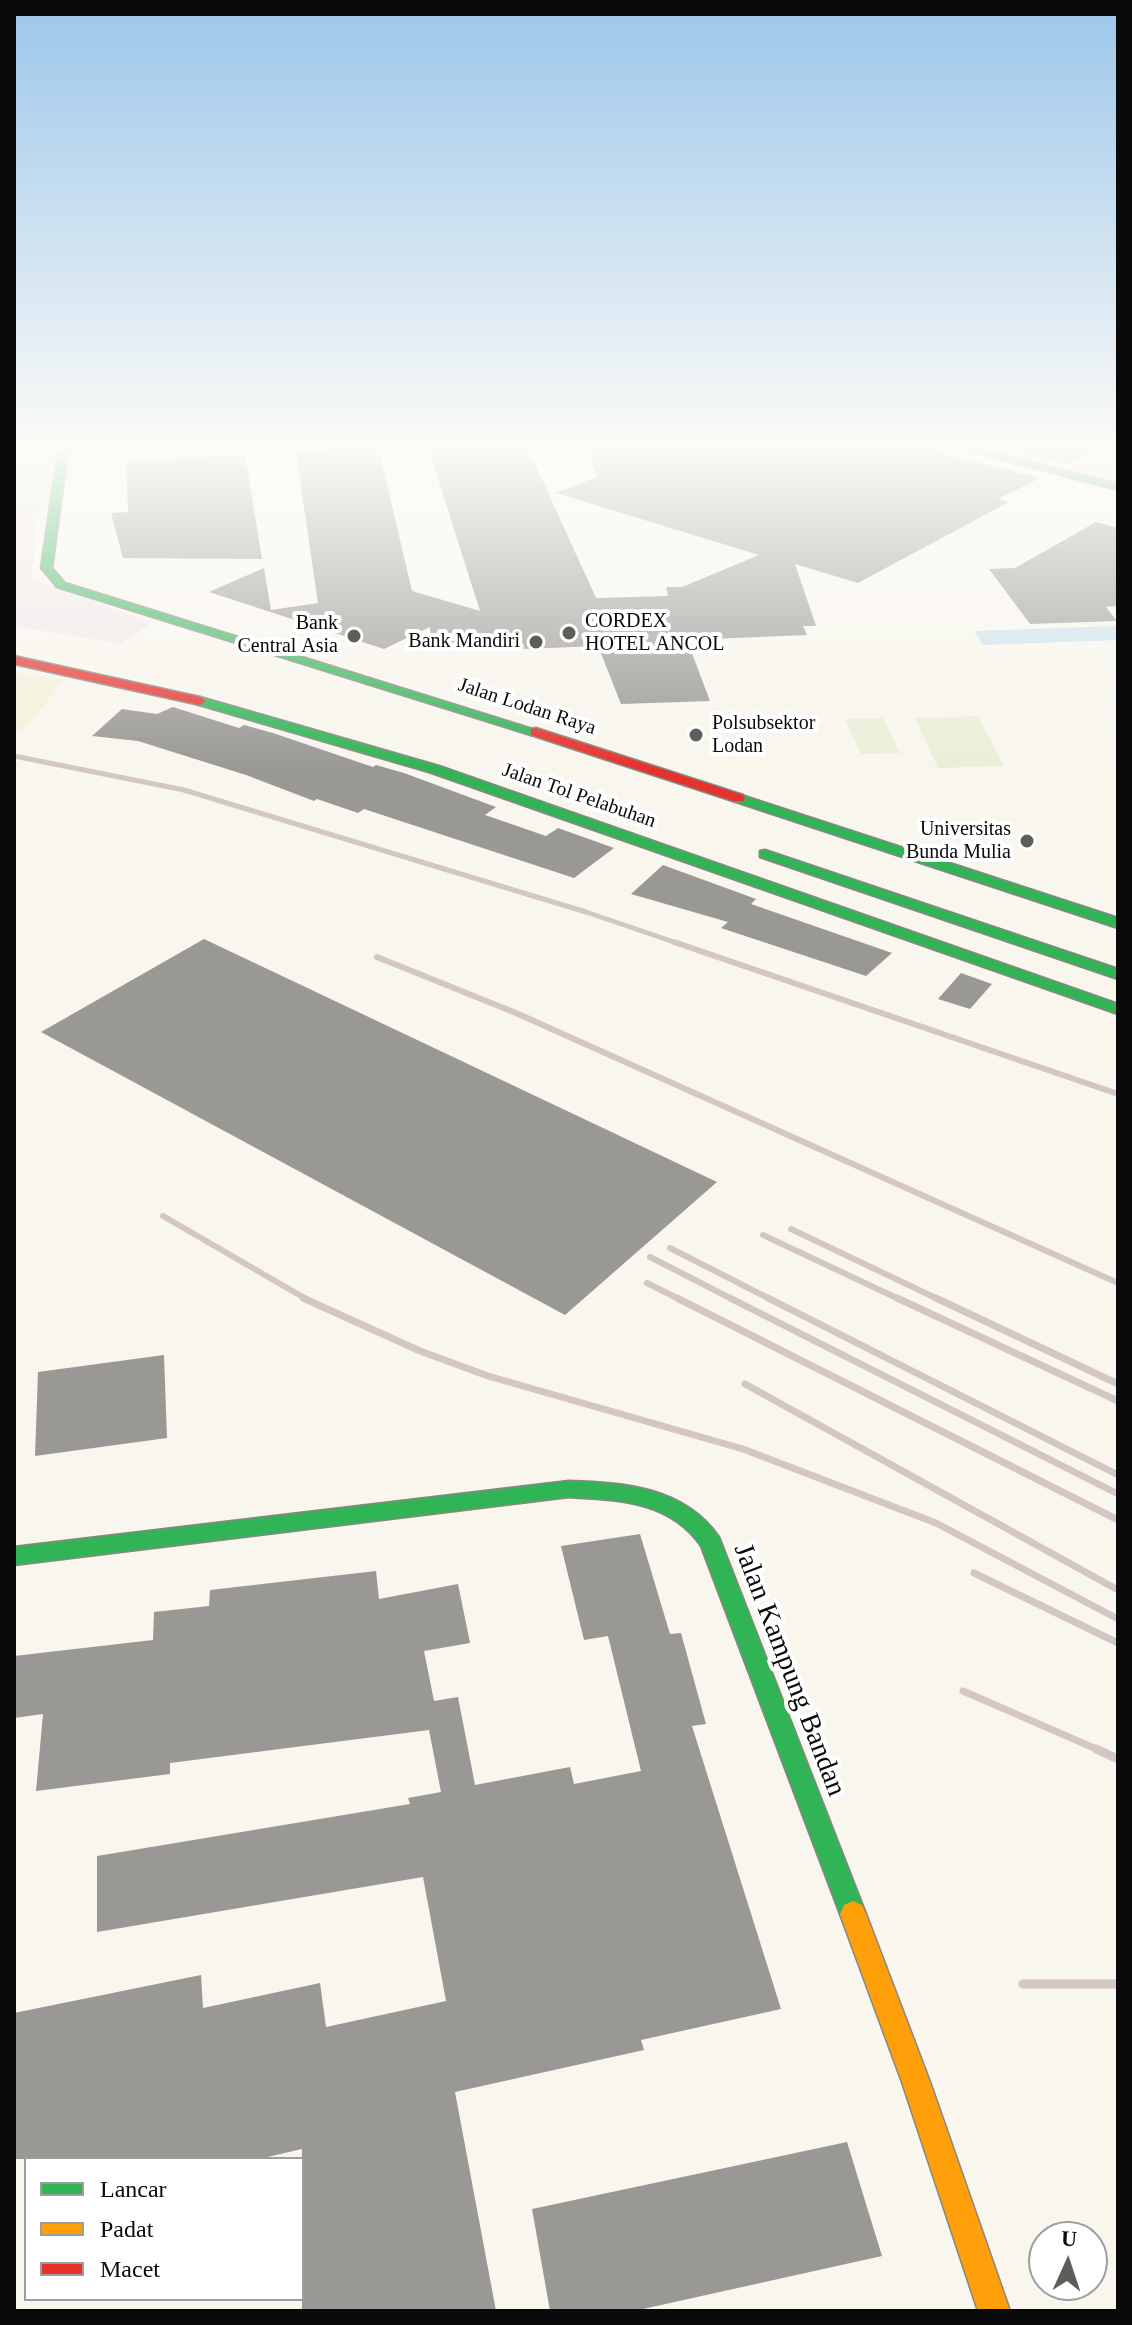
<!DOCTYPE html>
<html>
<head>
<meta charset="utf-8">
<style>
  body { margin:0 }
  #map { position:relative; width:1132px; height:2325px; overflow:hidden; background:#f8f6ed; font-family:"Times New Roman",serif }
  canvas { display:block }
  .frame { position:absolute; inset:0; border:16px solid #0a0a0a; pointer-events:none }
  .legend { position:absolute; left:24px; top:2157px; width:280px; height:144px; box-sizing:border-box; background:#fff; border:2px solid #9d9d9d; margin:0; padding:10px 14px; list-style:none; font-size:24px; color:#0a0a0a }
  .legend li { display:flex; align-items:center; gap:16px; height:40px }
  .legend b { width:40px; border:2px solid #9d9d9d }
  .north { position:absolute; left:1028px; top:2221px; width:80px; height:80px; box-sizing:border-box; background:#fff; border:2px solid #9d9d9d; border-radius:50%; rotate:3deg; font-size:22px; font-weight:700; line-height:32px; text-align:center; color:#0a0a0a }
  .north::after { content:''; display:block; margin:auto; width:28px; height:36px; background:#5d5d59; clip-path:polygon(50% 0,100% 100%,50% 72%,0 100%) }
</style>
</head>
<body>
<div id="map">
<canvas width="1132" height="2325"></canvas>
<div class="frame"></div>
<ul class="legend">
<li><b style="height:10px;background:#30b455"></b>Lancar</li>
<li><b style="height:10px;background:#ff9f0a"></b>Padat</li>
<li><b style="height:10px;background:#e5322d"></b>Macet</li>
</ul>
<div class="north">U</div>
</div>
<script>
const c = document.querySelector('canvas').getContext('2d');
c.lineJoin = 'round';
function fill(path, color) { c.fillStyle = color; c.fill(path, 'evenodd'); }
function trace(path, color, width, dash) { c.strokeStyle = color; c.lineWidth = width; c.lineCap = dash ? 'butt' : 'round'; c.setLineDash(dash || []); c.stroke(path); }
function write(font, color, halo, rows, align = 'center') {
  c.font = font + ' "Times New Roman",serif'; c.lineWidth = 8; c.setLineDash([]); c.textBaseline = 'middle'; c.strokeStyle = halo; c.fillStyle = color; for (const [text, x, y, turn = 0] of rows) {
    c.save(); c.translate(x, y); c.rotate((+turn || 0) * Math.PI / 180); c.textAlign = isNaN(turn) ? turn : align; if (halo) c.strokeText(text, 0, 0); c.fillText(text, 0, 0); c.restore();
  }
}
fill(new Path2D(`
  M14 444H88L86 455 38 515 32 578 152 623 122 644 14 626Z
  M961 444H1118V484Z`), '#efe9ea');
fill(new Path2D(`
  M14 672 65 680 21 732 14 731Z`), '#f2f1db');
fill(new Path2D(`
  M978 716 1004 766 938 768 915 718Z
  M883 718 900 753 861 754 845 719Z`), '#e9efd9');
fill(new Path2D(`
  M1115 626 1118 640 983 645 974 631Z`), '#c9e0ed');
fill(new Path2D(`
  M427 444H526L596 598 668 596 666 587H682L759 555 556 493 597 477 586 444H932L938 452 1040 478 998 499 1009 502 858 583 795 564 816 626H803L807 635 687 640 710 701 621 704 598 646 523 649 522 643 431 645 430 627 384 649 209 592 264 568 271 610 318 603 296 452 378 446 412 591 480 611Z
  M988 444H1105L1067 464Z
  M245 454 262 559 123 558 111 513 128 512 126 461Z
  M1096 522 1118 528V606L1106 607 1117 621 1030 624 989 569 1015 568Z
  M173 707 239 728 244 725 273 733 373 767 376 765 404 773 496 807 485 815 546 836 558 828 614 848 574 878 364 809 358 813 317 799 314 801 246 775 138 741 92 736 122 709 157 714Z
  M663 865 756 899 751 904 892 953 866 976 721 928 728 922 631 894Z
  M204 939 717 1182 565 1315 41 1032Z
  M961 973 992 984 970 1009 938 999Z
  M164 1355 167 1438 35 1456 38 1372Z
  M640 1534 670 1634 681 1633 706 1724 692 1726 781 2009 641 2040 644 2050 455 2092 496 2311H302V2149L259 2159H14V2013L201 1975 203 2008 320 1983 326 2027 446 2001 423 1877 97 1932V1856L410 1804 408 1798 441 1792 429 1730 170 1763V1774L36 1791 43 1714 14 1718V1656L153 1640 154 1612 209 1606 210 1590 376 1571 379 1599 458 1584 470 1643 424 1651 434 1701 458 1697 475 1785 570 1767 574 1784 641 1771 608 1636 584 1640 561 1546Z
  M847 2142 882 2256 634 2311H550L532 2209Z`), '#9a9894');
const fast = new Path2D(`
  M59 444H69L52 568 65 583 542 732 531 735 57 587 41 568Z
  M942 444H959L1118 484V490Z
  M200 697 439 766 1118 1004V1014L429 772 196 704 194 701Z
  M738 794 1118 918V928L733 801V795Z
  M765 850 1118 969V979L760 857V851Z
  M569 1481C625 1483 684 1487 719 1537L866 1914 862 1923 853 1927 844 1923 840 1914 701 1546C670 1501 619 1500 569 1497L14 1565V1547Z`);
const slow = new Path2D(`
  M853 1901 862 1905 866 1914 930 2082 1010 2311H978L902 2082 840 1914 844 1905Z`);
const jam = new Path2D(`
  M14 656 200 697 206 701 200 705 14 664Z
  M536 728 743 795 745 798 743 801H733L531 735V729Z`);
trace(fast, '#888783', 3);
trace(slow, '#888783', 3);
trace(jam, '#888783', 3);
fill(fast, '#30b455');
fill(slow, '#ff9f0a');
fill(jam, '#e5322d');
trace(new Path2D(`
  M14 756 184 790 586 912 680 944`), '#d3c6c4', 5);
trace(new Path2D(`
  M674 942 1118 1094
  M377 957 516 1013 1118 1283
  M163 1216 308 1300
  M791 1229 940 1300
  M763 1235 901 1300
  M670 1248 772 1300
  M650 1257 734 1300
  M647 1283 681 1300`), '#d3c6c4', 6);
trace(new Path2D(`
  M303 1298 420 1351 488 1376 743 1449 936 1523 1118 1619
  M677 1298 1118 1520
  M730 1298 1118 1494
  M768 1298 1118 1475
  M897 1298 1118 1401
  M936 1298 1118 1384
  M745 1384 1118 1590
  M974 1573 1118 1643
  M963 1691 1101 1751`), '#d3c6c4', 7);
trace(new Path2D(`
  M1096 1749 1118 1759
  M1023 1984H1118`), '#d3c6c4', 9);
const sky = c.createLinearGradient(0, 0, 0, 770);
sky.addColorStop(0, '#9bc6ea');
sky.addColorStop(0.58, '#fcfbf7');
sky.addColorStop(1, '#fcfbf700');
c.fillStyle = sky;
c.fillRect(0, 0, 1132, 770);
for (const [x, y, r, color] of [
  [569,633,8,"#5d5d59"],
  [354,636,8,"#5d5d59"],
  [536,642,8,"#5d5d59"],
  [696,735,8,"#5d5d59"],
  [1027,841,8,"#5d5d59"]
]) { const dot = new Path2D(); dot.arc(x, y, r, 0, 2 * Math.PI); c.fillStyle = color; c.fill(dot); trace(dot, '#fff', 3); }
write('20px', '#0a0a0a', '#fff', [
  ["CORDEX",585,622,"left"],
  ["HOTEL ANCOL",585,645,"left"],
  ["Bank",338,624],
  ["Central Asia",338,647],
  ["Bank Mandiri",520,642],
  ["Polsubsektor",712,724,"left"],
  ["Lodan",712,747,"left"],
  ["Universitas",1011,830],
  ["Bunda Mulia",1011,853]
], 'right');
write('20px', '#0a0a0a', '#fff', [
  ["Jalan Lodan Raya",527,707,18],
  ["Jalan Tol Pelabuhan",579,796,19]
]);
write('28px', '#0a0a0a', '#fff', [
  ["Jalan Kampung Bandan",789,1670,69]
]);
</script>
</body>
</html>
